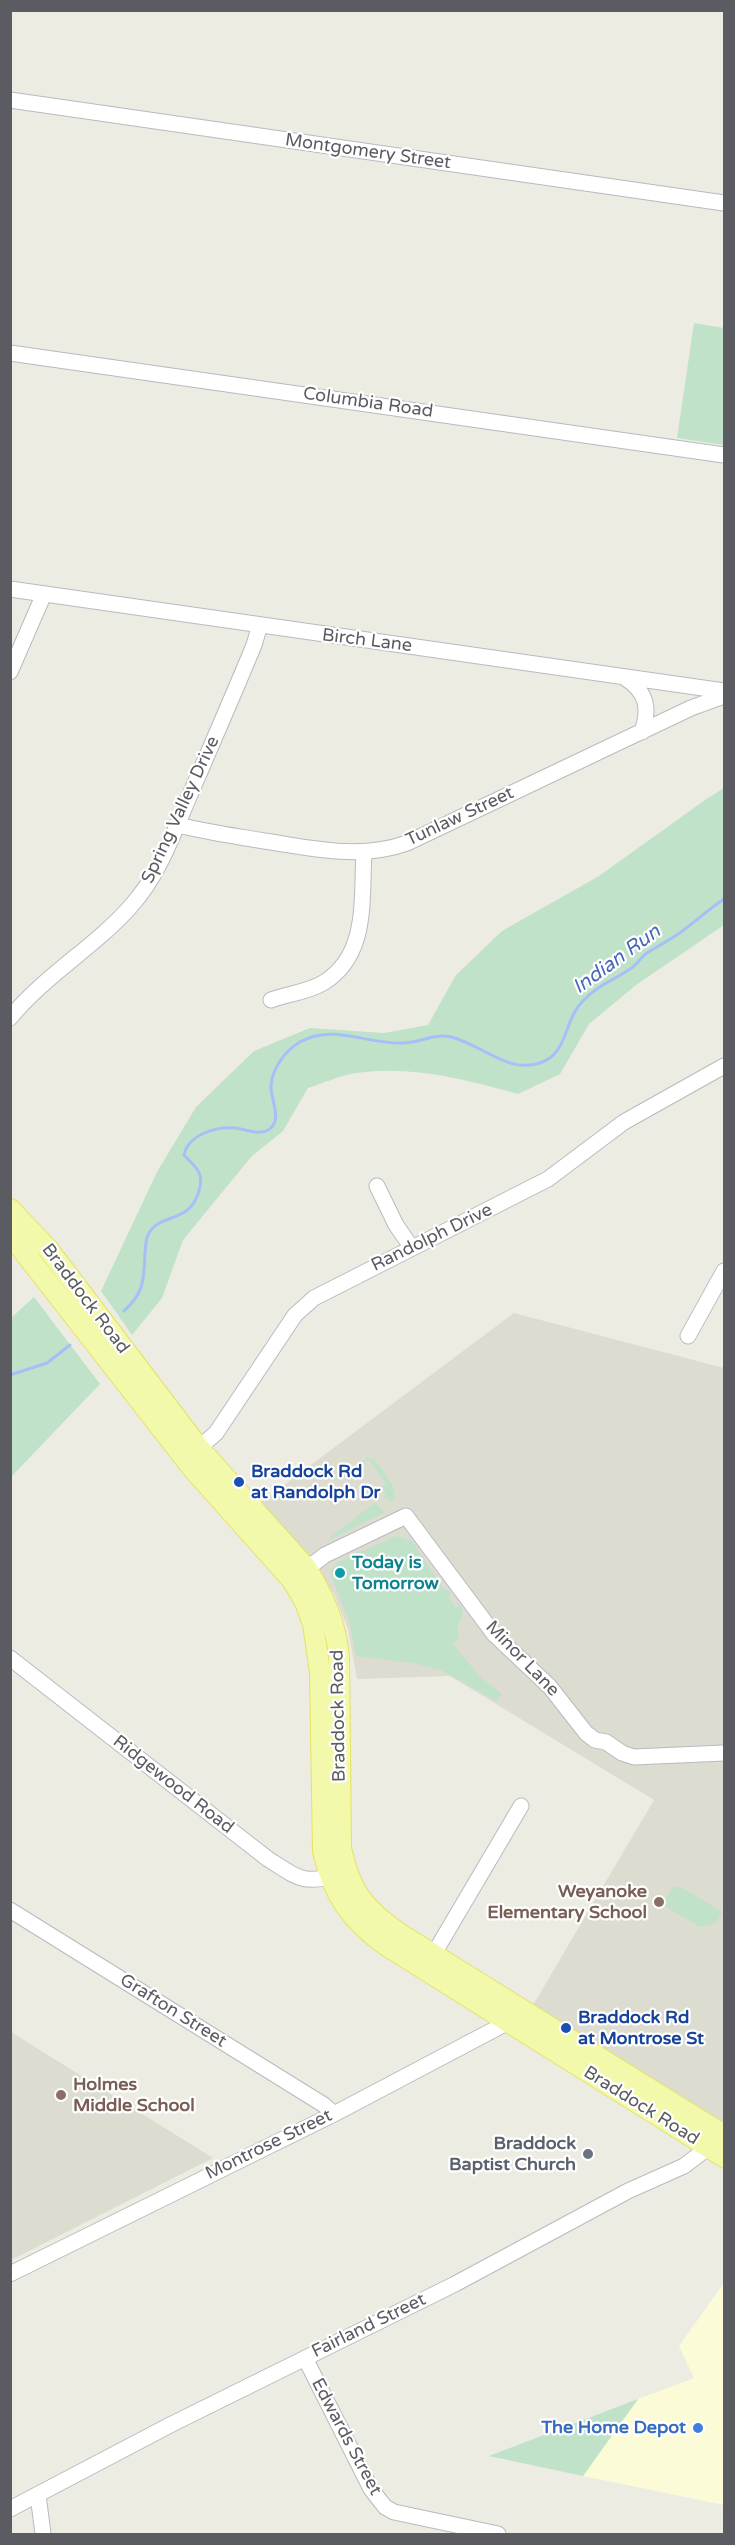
<!DOCTYPE html>
<html>
<head>
<meta charset="utf-8">
<style>
  body { margin:0 }
  #map { position:relative; width:735px; height:2545px; overflow:hidden; background:#ecece2; font-family:"Varela Round",sans-serif }
  canvas { display:block }
  .frame { position:absolute; inset:0; border:12px solid #5a5c62; pointer-events:none }
</style>
</head>
<body>
<div id="map">
<canvas width="735" height="2545"></canvas>
<div class="frame"></div>
</div>
<script>
const c = document.querySelector('canvas').getContext('2d');
c.lineJoin = 'round';
function fill(path, color) { c.fillStyle = color; c.fill(path, 'evenodd'); }
function trace(path, color, width, dash) { c.strokeStyle = color; c.lineWidth = width; c.lineCap = dash ? 'butt' : 'round'; c.setLineDash(dash || []); c.stroke(path); }
function write(font, color, halo, rows, align = 'center') {
  c.font = font + ' "Varela Round",sans-serif'; c.lineWidth = 4.5; c.setLineDash([]); c.textBaseline = 'middle'; c.strokeStyle = halo; c.fillStyle = color; for (const [text, x, y, turn = 0] of rows) {
    c.save(); c.translate(x, y); c.rotate((+turn || 0) * Math.PI / 180); c.textAlign = isNaN(turn) ? turn : align; if (halo) c.strokeText(text, 0, 0); c.fillText(text, 0, 0); c.restore();
  }
}
fill(new Path2D(`
  M724 2283V2505L583 2476 638 2399 694 2378 679 2346Z`), '#fbfbd8');
fill(new Path2D(`
  M514 1313 724 1368V2122L533 2005 654 1800 450 1676 357 1679 348 1629 334 1594 294 1539 260 1503Z
  M11 2032 213 2158 11 2260Z`), '#dcdcd0');
fill(new Path2D(`
  M694 323 724 328V445L677 438Z
  M724 788V925L636 985 589 1024 560 1074 518 1094C468 1080 410 1065 357 1073 341 1075 324 1083 308 1088L283 1131 252 1156 183 1240 162 1298 132 1335 101 1291 157 1172 196 1107 254 1051 310 1028 384 1033 428 1025 456 975 502 931 599 876 705 800Z
  M34 1297 100 1384 11 1477V1318Z
  M368 1456 370 1460 373 1458C382 1470 395 1483 395 1498L392 1501 384 1498 386 1494 381 1488 386 1483 369 1460 362 1462Z
  M375 1503 385 1512 331 1539 330 1537Z
  M396 1536 412 1541 442 1587 451 1593 448 1597 456 1608 460 1605C467 1615 459 1619 457 1629L459 1639 453 1644 479 1676 502 1694 496 1701 441 1670 413 1663 356 1656 350 1624 330 1572 338 1562Z
  M673 1887H681L722 1912 716 1923 700 1927 662 1904Z
  M638 2399 583 2476 489 2456Z`), '#c0e2c8');
trace(new Path2D(`
  M124 1311C144 1293 144 1280 145 1253 146 1247 145 1241 148 1235 158 1213 188 1224 198 1194 205 1173 198 1170 184 1155 188 1135 216 1126 235 1128 245 1129 257 1135 266 1131 285 1123 270 1099 271 1086 272 1068 286 1050 300 1042 334 1023 368 1045 403 1043 420 1043 433 1033 451 1037 481 1044 508 1074 540 1063 568 1054 564 1020 582 1002 596 986 614 980 630 969 637 965 641 957 647 953 658 946 670 940 681 932 696 921 709 909 724 899
  M10 1375 47 1363 70 1345`), '#a5c0f9', 3);
const minor = new Path2D(`
  M10 100 724 203
  M10 353 724 455
  M10 589 724 691
  M10 672 44 594
  M625 678C647 692 650 708 642 732
  M178 825C206 832 235 836 264 841 312 848 360 860 407 843L691 708 724 696
  M271 1000C287 994 308 992 323 983 369 955 361 899 364 853
  M10 1018C45 975 95 947 131 906 159 875 173 834 189 797 211 746 233 696 254 645L260 625
  M377 1186 396 1225 412 1248
  M688 1336 724 1271
  M192 1454 216 1433 295 1315 314 1298 548 1179 624 1122 724 1066
  M300 1574 325 1555 406 1516 494 1634 550 1687 586 1733 595 1740 606 1742 622 1753 634 1757 724 1753
  M10 1658 268 1859C301 1880 301 1883 341 1876
  M10 1910 324 2105 334 2114
  M429 1962 521 1806
  M10 2274 334 2114 516 2018
  M305 2358 371 2489 385 2507 394 2512 498 2534
  M38 2495 43 2534
  M10 2509 172 2424 455 2284 628 2191 684 2166 701 2153 712 2139`);
const major = new Path2D(`
  M10 1209 48 1249 199 1448 307 1569C324 1597 336 1624 339 1657L341 1848C350 1892 365 1910 402 1935L724 2135
  M10 1234 193 1469 292 1580 305 1602 313 1624 320 1672 323 1851C332 1893 351 1921 387 1946L724 2157`);
trace(minor, '#b9bac0', 17);
trace(major, '#e7e160', 22);
trace(minor, '#fff', 15);
trace(major, '#f3f9aa', 20);
for (const [x, y, r, color] of [
  [239,1482,6,"#1a4fb4"],
  [340,1573,6,"#0f9aa8"],
  [659,1902,6,"#8d6e63"],
  [566,2028,6,"#1a4fb4"],
  [61,2095,6,"#8d6e63"],
  [588,2154,6,"#6b7280"],
  [698,2428,6,"#3f7fe0"]
]) { const dot = new Path2D(); dot.arc(x, y, r, 0, 2 * Math.PI); c.fillStyle = color; c.fill(dot); trace(dot, '#fff', 2); }
write('18px', '#5a5c62', '#fff', [
  ["Montgomery Street",368,152,8],
  ["Columbia Road",368,403,8],
  ["Birch Lane",367,641,7],
  ["Spring Valley Drive",181,810,-65],
  ["Tunlaw Street",460,817,-25],
  ["Randolph Drive",432,1238,-26],
  ["Braddock Road",85,1299,53],
  ["Minor Lane",522,1659,46],
  ["Braddock Road",339,1716,-91],
  ["Ridgewood Road",173,1785,38],
  ["Grafton Street",173,2011,32],
  ["Braddock Road",641,2106,32],
  ["Montrose Street",269,2145,-26],
  ["Fairland Street",369,2326,-26],
  ["Edwards Street",346,2437,62]
]);
write('bold 18px', '#164399', '#fff', [
  ["Braddock Rd",251,1472],
  ["at Randolph Dr",251,1493],
  ["Braddock Rd",578,2018],
  ["at Montrose St",578,2039]
], 'left');
write('bold 18px', '#0d838f', '#fff', [
  ["Today is",352,1563],
  ["Tomorrow",352,1584]
], 'left');
write('bold 18px', '#785e54', '#fff', [
  ["Weyanoke",647,1892],
  ["Elementary School",647,1913],
  ["Holmes",73,2085,"left"],
  ["Middle School",73,2106,"left"]
], 'right');
write('bold 18px', '#5b616d', '#fff', [
  ["Braddock",576,2144],
  ["Baptist Church",576,2165]
], 'right');
write('bold 18px', '#366cbe', '#fff', [
  ["The Home Depot",686,2428]
], 'right');
write('italic 20px', '#4a66ba', '#fff', [
  ["Indian Run",617,960,-36]
]);
</script>
</body>
</html>
